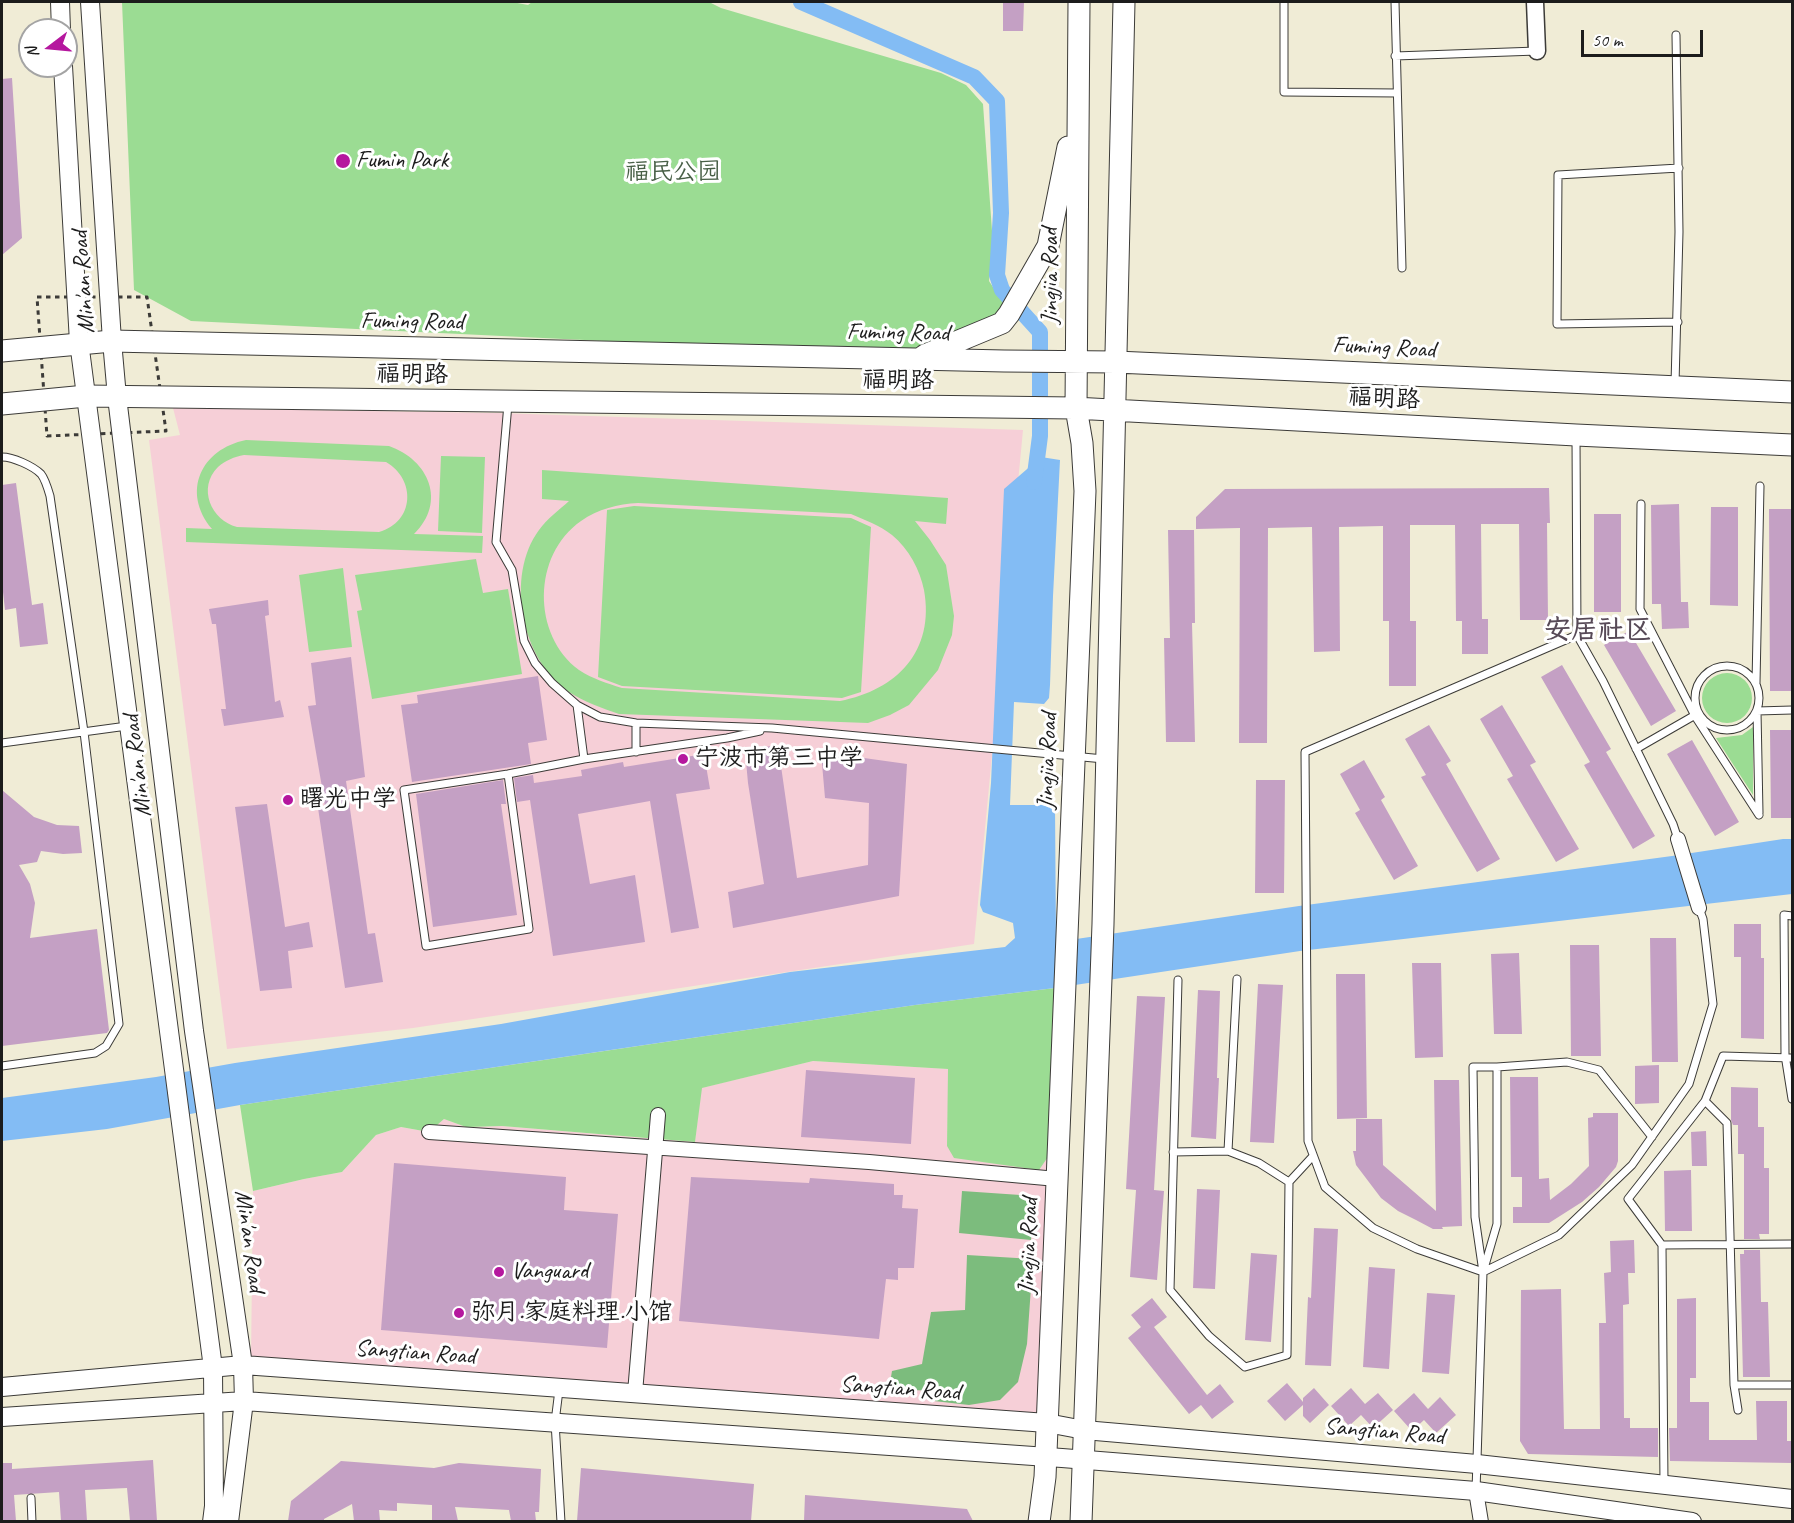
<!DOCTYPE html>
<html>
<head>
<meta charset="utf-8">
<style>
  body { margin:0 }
  #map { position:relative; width:1794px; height:1523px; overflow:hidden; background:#f0ecd6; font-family:Caveat,sans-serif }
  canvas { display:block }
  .frame { position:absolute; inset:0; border:3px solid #1c1c1c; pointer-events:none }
  .north { position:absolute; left:18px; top:18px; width:60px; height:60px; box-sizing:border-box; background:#fff; border:2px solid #a4a4a4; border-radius:50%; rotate:254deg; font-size:16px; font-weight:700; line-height:24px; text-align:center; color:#1c1c1c }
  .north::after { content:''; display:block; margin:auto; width:21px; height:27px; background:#b5179e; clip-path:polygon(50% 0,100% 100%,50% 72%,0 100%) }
  .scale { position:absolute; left:1581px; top:30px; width:122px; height:27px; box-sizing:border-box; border:3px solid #1c1c1c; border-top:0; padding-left:8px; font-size:18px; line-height:21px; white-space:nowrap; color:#1c1c1c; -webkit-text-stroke:4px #fff; paint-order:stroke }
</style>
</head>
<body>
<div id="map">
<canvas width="1794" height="1523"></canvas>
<div class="frame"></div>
<div class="north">N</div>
<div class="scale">50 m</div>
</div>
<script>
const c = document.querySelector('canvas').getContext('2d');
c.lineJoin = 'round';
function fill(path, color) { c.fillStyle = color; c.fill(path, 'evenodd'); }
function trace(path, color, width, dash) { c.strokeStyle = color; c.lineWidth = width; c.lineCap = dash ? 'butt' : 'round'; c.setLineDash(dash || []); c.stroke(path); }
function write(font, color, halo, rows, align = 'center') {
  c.font = font + ' Caveat,"LXGW WenKai TC",sans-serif'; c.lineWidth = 6; c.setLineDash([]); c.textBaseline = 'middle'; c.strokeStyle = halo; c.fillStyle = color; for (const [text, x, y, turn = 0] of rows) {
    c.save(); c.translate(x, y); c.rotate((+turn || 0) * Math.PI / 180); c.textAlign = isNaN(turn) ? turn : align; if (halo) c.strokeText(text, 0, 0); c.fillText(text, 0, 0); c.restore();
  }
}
fill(new Path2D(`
  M173 408 497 413 1023 430 974 944 413 1028 227 1049 149 440 180 435Z
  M813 1061 949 1069 947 1146 1052 1151 1037 1417 251 1357 253 1191 304 1179 342 1172 376 1135 401 1127 429 1132 444 1119 466 1127 502 1126 695 1142 701 1088Z`), '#f6cfd7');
fill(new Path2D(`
  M122 2H512L528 5 532 2H709L721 8 941 73 966 85 983 104 993 245 989 281 1008 310 916 356 191 321 134 290Z
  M246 440 389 446C429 460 447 502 414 534L483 536 482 553 186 542V528L212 529C181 492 201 449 246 440ZM244 455 386 462C416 479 415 522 379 532L237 527C211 520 197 488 218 467 226 460 234 457 244 455Z
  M441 456 485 457 482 533 438 531Z
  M542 470 948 498 946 524 915 521 930 540 946 565 954 616 952 635 938 670 909 705 890 715 868 723 619 714C602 708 584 702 569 692 521 660 505 576 539 530 547 519 559 510 569 501L542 499ZM638 503 851 514C865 520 879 525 892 535 909 549 920 570 924 590 935 651 897 690 840 701L622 688C606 683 593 679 579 670 532 635 532 555 581 521 598 509 618 504 638 503Z
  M634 506 851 518 871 527 861 692 842 698 622 686 598 677 607 510Z
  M476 559 483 593 508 589 522 674 372 699 357 611 362 610 355 575Z
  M343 568 352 647 309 652 299 575Z
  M1702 698a25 25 0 1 1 50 0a25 25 0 1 1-50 0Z
  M1753 727V795L1716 738 1742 735Z
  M1055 988 1052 1151 1039 1170 954 1158 947 1146 948 1069 813 1061 702 1088 695 1142 502 1126 466 1127 444 1119 429 1132 401 1127 376 1135 342 1172 304 1179 253 1191 240 1105 915 1005Z`), '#9bdc93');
fill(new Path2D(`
  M962 1191 1035 1196 1031 1240 959 1233Z
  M967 1255 1033 1259 1027 1344 1018 1382 1000 1400 969 1405 934 1401 935 1391 889 1389 892 1371 922 1364 931 1312 965 1310Z`), '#7cbc7d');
fill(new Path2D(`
  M1041 457 1060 460 1053 596 1050 685 1049 698 1044 704 1014 702 1010 805H1055L1056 942 1299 906 1672 856 1783 839H1792V894L1300 951 1055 988 915 1005 604 1051 240 1105 107 1129 2 1141V1098L156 1077 235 1063 501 1024 790 972 1005 947 1015 938 1013 923 983 912 980 905 991 783 1004 489Z`), '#83bcf4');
trace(new Path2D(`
  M801 2 974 77 997 101 1001 213 997 275 1002 290 1040 332V436L1034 482`), '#83bcf4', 16);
fill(new Path2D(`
  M1003 2H1024L1023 31H1003Z
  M12 78 22 238 2 255V79Z
  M16 483 32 605 43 603 48 644 20 647 16 608 5 610 2 583V485Z
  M1549 488 1550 523H1547L1548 620H1520L1519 524H1481L1482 619H1488V654H1462V621H1456L1455 525H1410V621H1416V686H1389V621H1383V526L1339 527 1340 651 1314 652 1312 527 1268 528 1267 743H1239L1240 528 1196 529V517L1225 489Z
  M1679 504 1681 602H1688L1689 628 1662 629 1661 604H1652L1651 505Z
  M1711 507H1738V606L1710 605Z
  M1769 509H1792V691H1770Z
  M1594 514H1621V612H1594Z
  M1168 530H1194L1195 623H1192L1195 742H1166L1164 638H1170Z
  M268 600 269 615 265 616 275 702 280 700 284 717 224 726 221 709H226L216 624H212L209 609Z
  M1629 631 1676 711 1651 726 1604 645Z
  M351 657 365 777 346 781 368 934 375 933 383 982 345 988 318 808 325 807 323 793 308 706 316 705 311 663Z
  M1562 665 1611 749 1606 752 1655 836 1633 849 1584 765 1590 762 1541 677Z
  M538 676 547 740 528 743 531 764 412 782 401 705 418 703 417 695Z
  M1502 705 1536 762 1530 765 1579 849 1556 862 1507 779 1513 776 1480 719Z
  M1429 725 1451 761 1446 764 1500 859 1477 872 1421 777 1426 775 1405 739Z
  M1770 730H1792V818H1771Z
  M1692 740 1739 822 1715 836 1667 754Z
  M778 745 797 878 868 865 869 803 825 798 821 752 907 764 899 896 733 928 728 892 764 884 748 783 745 750Z
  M704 754 710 789 676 794 699 928 671 933 650 801 578 814 590 884 635 875 645 942 553 956 530 800 517 802 514 778 533 775 534 783 582 776 581 770 623 762 624 767Z
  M1364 760 1385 797 1381 800 1418 866 1394 880 1355 813 1360 810 1340 774Z
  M503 780 506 804H501L517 915 433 927 416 794Z
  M1256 780H1285L1284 893H1255Z
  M2 790 34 817 57 825 79 826 82 853 63 854 41 851 37 862 19 865 30 884 35 903 30 938 97 929 109 1030 107 1033 2 1046Z
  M267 804 285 927 309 922 313 947 288 951 292 988 260 991 235 807Z
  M1734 924H1761V958H1764V1039L1741 1038V957H1734Z
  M1650 938H1676L1678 1062H1652Z
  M1570 945H1599L1601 1056H1571Z
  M1519 953 1522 1034H1494L1491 954Z
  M1412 963H1441L1443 1057 1415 1058Z
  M1336 974H1365L1367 1118 1337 1119Z
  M1258 984 1283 985 1274 1143 1250 1142Z
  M1198 990 1220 991 1217 1078H1219L1216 1139 1191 1137Z
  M1137 996 1165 997 1154 1190 1164 1191 1157 1280 1130 1277 1136 1190 1126 1189Z
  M1659 1065V1103L1635 1104V1066Z
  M806 1070 915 1078 911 1144 801 1137Z
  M1510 1077H1538L1539 1179 1549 1178 1550 1200 1571 1184 1589 1166 1588 1118 1593 1117V1113H1618V1161L1616 1167 1599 1187 1582 1202 1549 1223H1513V1207H1522V1177H1511Z
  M1434 1080H1459L1462 1226 1442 1227 1443 1229H1433L1416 1220 1398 1211 1381 1198 1356 1165 1353 1151H1356V1119H1382L1383 1165 1436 1211Z
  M1731 1087 1758 1088V1127H1764V1168H1769V1234H1759L1760 1239H1744V1154H1738V1125H1733L1731 1120Z
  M1706 1131 1707 1166H1692L1691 1132Z
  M394 1163 566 1177 564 1210 618 1214 607 1348 381 1330Z
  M1691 1170 1692 1231H1665L1664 1171Z
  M691 1177 809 1183 810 1178 894 1184V1195H903L902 1208 918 1209 914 1268H898V1280L886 1279 879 1339 679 1321Z
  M1197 1189 1220 1190 1215 1289 1193 1288Z
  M1314 1228 1338 1229 1331 1366 1305 1365 1308 1297 1311 1298Z
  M1634 1240 1635 1273H1628L1629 1304 1623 1305 1624 1418H1630V1428H1658V1457L1528 1454 1520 1441 1521 1290 1561 1289 1564 1429H1600L1599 1323H1606L1604 1273 1611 1272 1610 1241Z
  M1744 1250H1760L1761 1302H1768L1770 1377H1743L1740 1254H1744Z
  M1251 1253 1277 1255 1271 1342 1245 1340Z
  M1369 1267 1395 1269 1389 1369 1363 1367Z
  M1427 1293 1455 1295 1449 1374 1422 1372Z
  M1152 1298 1167 1317 1154 1327 1207 1395 1220 1384 1234 1402 1212 1419 1201 1405 1189 1414 1128 1338 1141 1327 1131 1315Z
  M1696 1298V1378H1690V1402H1709V1440H1757L1756 1401H1787V1441H1792V1463L1670 1461 1669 1428H1677V1299Z
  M1287 1383 1303 1402V1398L1314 1388 1329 1405 1310 1423 1303 1416V1405L1285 1421 1267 1401Z
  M1351 1388 1365 1404 1378 1393 1393 1410 1373 1428 1361 1415 1349 1426 1331 1406Z
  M1414 1393 1428 1409 1440 1397 1456 1415 1436 1433 1424 1420 1412 1431 1394 1411Z
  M153 1460 157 1521H130L127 1488 85 1490 87 1521H61L59 1492 14 1495 16 1521H2V1463H12V1469Z
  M341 1461 434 1468 459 1463 541 1469 539 1512H535L536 1521H511L509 1510 455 1507 458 1521H432V1505L397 1503V1511L379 1510 380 1521H354L352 1504 324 1519V1521H288L291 1501Z
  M581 1468 754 1484 751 1521H577Z
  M805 1495 967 1509 973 1521H804Z`), '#c4a0c4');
const service = new Path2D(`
  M1284 2V92L1397 93
  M1395 2 1402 268
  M1395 56 1537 51
  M1678 322 1557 324 1558 175 1679 168
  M1675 384 1679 232 1676 35
  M508 404 496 542 512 570 524 641 535 663 552 683 577 705 600 717 636 723 772 728 1104 759
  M1576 437 1577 635
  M2 457C13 457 33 466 41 474 45 479 48 489 50 496L84 732 119 1024 106 1046 95 1053 2 1066
  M1641 504 1640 609 1695 716 1759 815
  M1695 698a32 32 0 1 1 64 0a32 32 0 1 1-64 0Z
  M1756 683 1760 486
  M577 705 584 759
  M2 743 127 726
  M1636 749 1697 714
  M636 752V723
  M508 774 529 929 426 946 404 790 508 774 584 759 727 738 760 731
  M1759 813 1757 711 1792 710
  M1792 916 1784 915 1785 1055 1792 1099
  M1178 980 1170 1290 1209 1336 1245 1367 1287 1355 1289 1182 1313 1156
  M1473 1067H1497V1224L1483 1272 1475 1217Z
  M1497 1067 1567 1062 1599 1070 1652 1137
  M1705 1101 1723 1056 1792 1058
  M1228 1151 1237 979
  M1173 1152 1228 1151 1259 1163 1289 1182
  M1662 1245 1628 1199 1705 1101 1727 1123 1734 1385 1738 1410
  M1483 1272 1417 1249 1373 1228 1325 1187 1308 1141 1305 752 1577 635 1603 681 1673 824 1678 839
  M1734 1385H1792
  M559 1390 555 1422 561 1522
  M1664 1484 1662 1245 1792 1244
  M1476 1491 1483 1272 1559 1235 1632 1165 1689 1084 1713 1004 1703 919 1699 908
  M31 1498 32 1522`);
const minor = new Path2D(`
  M1678 839 1699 908
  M429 1132 869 1162 1057 1179
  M635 1393 658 1115
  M1476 1491 1481 1522`);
const tertiary = new Path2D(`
  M1535 2 1537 51`);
const secondary = new Path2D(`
  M60 2 61 30
  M90 2 112 341 117 397 194 1031 243 1365 244 1401 229 1522
  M63 66 79 342 213 1368 214 1506 212 1522
  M2 1387 243 1365 1047 1423 1084 1430 1477 1464 1792 1499
  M2 1417 244 1401 1062 1458 1476 1491 1692 1522`);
const primary = new Path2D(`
  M2 351 112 341 1004 361 1116 362 1792 392
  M925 355 1002 323 1009 314 1048 246 1068 147
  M2 404 86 396 1074 408 1576 435 1792 445
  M1039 1522 1045 1477 1085 491 1082 443 1076 408 1079 2
  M1081 1522 1103 924 1124 2`);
trace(service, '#3c3b38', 9);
trace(minor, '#3c3b38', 16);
trace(tertiary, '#3c3b38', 19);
trace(secondary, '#3c3b38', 20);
trace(primary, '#3c3b38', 23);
trace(new Path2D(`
  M37 297H147L166 431 47 436Z`), '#3c3b38', 3, [4.5, 4.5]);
trace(service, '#fff', 7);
trace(minor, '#fff', 14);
trace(tertiary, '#fff', 16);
trace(secondary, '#fff', 18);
trace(primary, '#fff', 21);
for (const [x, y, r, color] of [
  [343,161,8,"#b5179e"],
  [683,759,6,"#b5179e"],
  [288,800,6,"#b5179e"],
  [499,1272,6,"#b5179e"],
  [459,1313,6,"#b5179e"]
]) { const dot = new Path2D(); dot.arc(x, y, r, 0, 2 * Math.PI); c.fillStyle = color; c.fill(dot); trace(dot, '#fff', 2); }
write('24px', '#1c1c1c', '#fff', [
  ["Fumin Park",356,161],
  ["宁波市第三中学",695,759],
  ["曙光中学",300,800],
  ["Vanguard",511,1272],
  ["弥月.家庭料理.小馆",471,1313]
], 'left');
write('24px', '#485f46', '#fff', [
  ["福民公园",673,173]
]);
write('24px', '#1c1c1c', '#fff', [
  ["Jingjia Road",1051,276,-90],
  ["Min'an Road",84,282,-94],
  ["Fuming Road",412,322,1],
  ["Fuming Road",898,333,1],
  ["Fuming Road",1384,348,3],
  ["福明路",412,375,1],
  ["福明路",898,381,1],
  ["福明路",1384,399,3],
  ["Jingjia Road",1048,761,-88],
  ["Min'an Road",138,766,-97],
  ["Min'an Road",249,1241,82],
  ["Jingjia Road",1029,1246,-88],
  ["Sangtian Road",415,1353,4],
  ["Sangtian Road",900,1389,4],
  ["Sangtian Road",1384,1432,5]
]);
write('bold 27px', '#574a57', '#fff', [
  ["安居社区",1598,631]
]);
</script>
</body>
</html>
